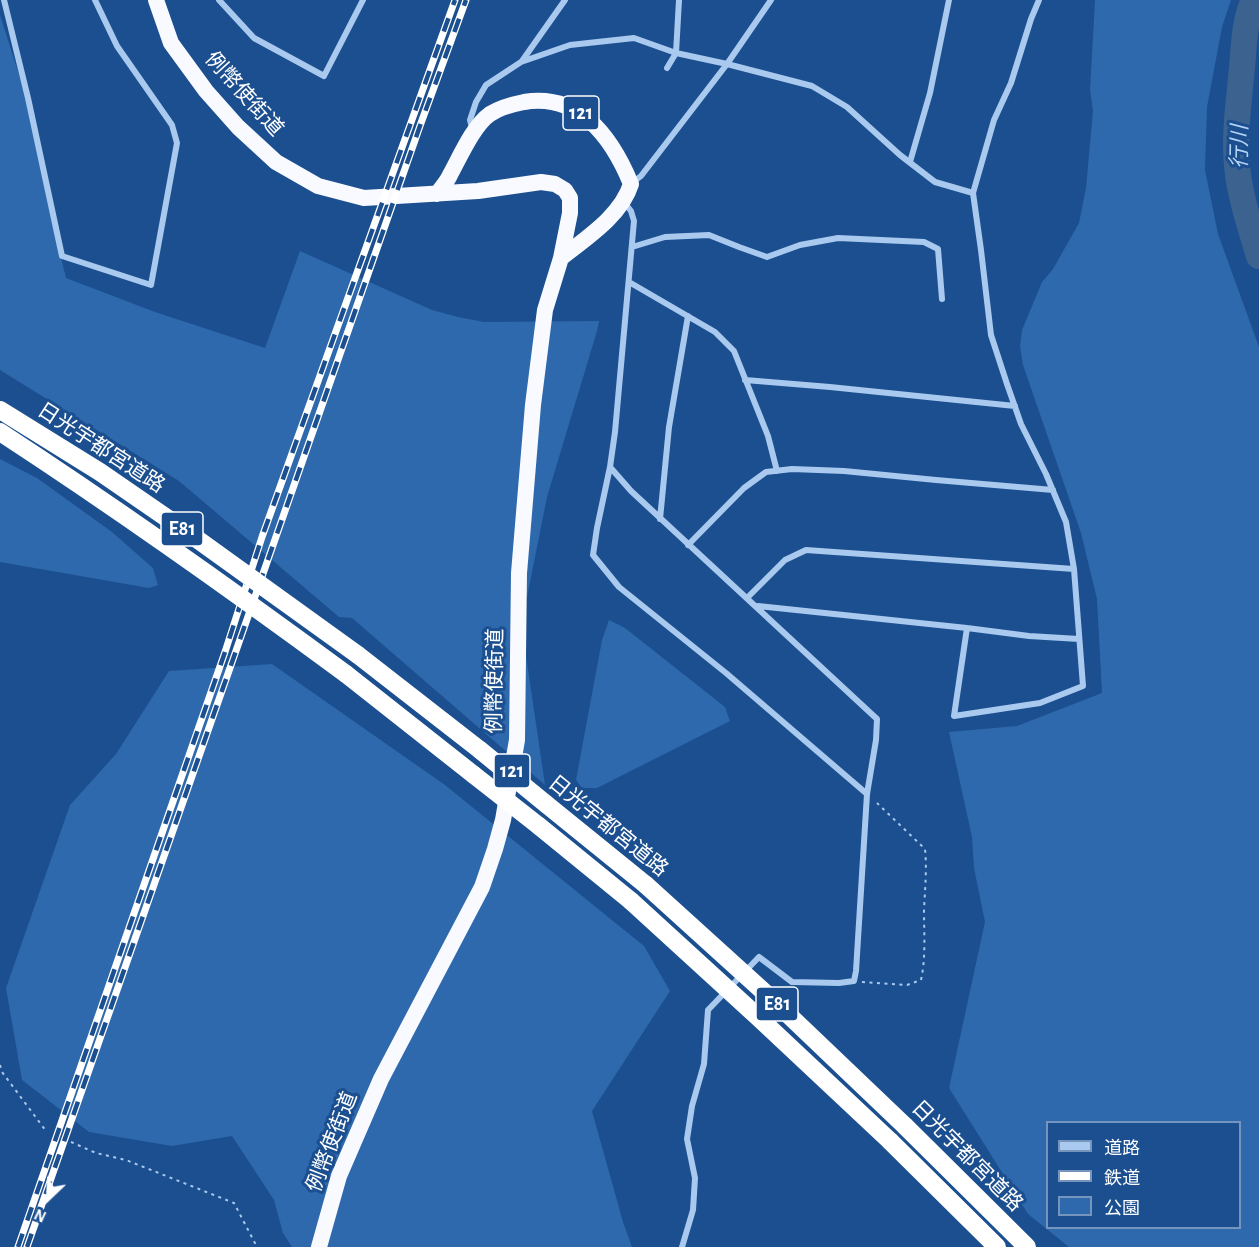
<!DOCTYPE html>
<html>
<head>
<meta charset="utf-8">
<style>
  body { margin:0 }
  #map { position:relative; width:1259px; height:1247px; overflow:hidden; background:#1b4f8f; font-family:"Alegreya Sans","Noto Sans JP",sans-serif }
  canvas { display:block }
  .legend { position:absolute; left:1046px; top:1121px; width:195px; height:108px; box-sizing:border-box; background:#1b4f8f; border:2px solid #7695bc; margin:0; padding:8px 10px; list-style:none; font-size:18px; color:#fff }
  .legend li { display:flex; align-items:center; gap:12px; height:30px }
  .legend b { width:30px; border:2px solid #7695bc }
  .north { position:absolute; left:18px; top:1169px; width:60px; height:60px; -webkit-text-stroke:4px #1b4f8f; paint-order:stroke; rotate:205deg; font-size:16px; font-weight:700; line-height:24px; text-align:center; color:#fff }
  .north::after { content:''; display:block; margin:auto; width:21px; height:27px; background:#fff; clip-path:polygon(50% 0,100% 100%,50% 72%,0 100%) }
</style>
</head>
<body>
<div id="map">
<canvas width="1259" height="1247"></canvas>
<ul class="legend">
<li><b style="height:8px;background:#a9c9ee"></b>道路</li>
<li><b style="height:8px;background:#fff"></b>鉄道</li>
<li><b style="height:16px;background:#2e69ad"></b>公園</li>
</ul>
<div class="north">N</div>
</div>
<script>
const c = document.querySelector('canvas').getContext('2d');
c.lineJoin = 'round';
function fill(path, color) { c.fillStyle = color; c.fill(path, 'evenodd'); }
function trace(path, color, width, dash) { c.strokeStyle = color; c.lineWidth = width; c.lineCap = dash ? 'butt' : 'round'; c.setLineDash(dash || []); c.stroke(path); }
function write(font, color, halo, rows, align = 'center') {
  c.font = font + ' "Alegreya Sans","Noto Sans JP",sans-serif'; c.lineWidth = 6; c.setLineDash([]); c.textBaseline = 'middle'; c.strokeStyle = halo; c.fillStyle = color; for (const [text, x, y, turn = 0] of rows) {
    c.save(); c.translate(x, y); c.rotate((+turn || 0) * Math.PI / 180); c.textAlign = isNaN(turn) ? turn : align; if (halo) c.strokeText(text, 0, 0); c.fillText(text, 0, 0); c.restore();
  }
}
fill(new Path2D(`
  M1095 0H1231L1222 27 1207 107 1205 170 1218 234 1259 347V1247H1069L1028 1214 949 1088 985 922 974 868 972 837 949 732 1017 726 1102 693 1097 599 1081 533 1023 365 1020 346 1022 330 1042 282 1053 269 1079 223 1086 188 1093 111 1090 90ZM1048 1122H1240V1228H1048Z
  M0 15 33 119 51 217 66 278 155 312 265 348 300 251 432 310 458 317 484 322 599 321 597 331 547 497 527 597 518 601 545 785 352 618 339 617 179 481 0 370Z
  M0 459 37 478 112 532 153 568 158 585 149 588 0 562Z
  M609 620 625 628 725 707 730 721 597 788H582L576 780 602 640Z
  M272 664 445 785 644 946 670 991 592 1111 623 1222 632 1247H292L283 1233 274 1200 232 1136 172 1146 89 1132 22 1080 6 988 70 805 116 754 169 671Z`), '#2e69ad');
trace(new Path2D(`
  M1254 0C1244 21 1244 46 1242 68 1239 100 1234 134 1237 166 1240 197 1250 226 1259 256`), '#3c6290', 26);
trace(new Path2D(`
  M862 982 907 985 921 980C926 957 924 934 924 910 925 889 927 869 925 849L877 803
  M0 1065 2 1072 46 1131
  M71 1142 96 1153 126 1160 234 1203 257 1247`), '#a9c9ee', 2, [3, 4.5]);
trace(new Path2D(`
  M4 0 28 98 62 256 151 285 177 143 172 125 117 46 95 0
  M219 0 254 38 324 76 363 0
  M522 61 565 0
  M667 68 676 53 679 0
  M472 128 470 120 476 102 486 85 521 62 570 45 634 38 676 53 727 64 812 86 847 107 900 155 935 182 973 193
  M910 162 930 93 949 0
  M632 183 641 176 727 64 771 0
  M623 201 631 211 634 221 615 432 610 467 631 491 877 719 876 740 867 794 856 971 854 981 839 983 792 982 759 957 708 1010 704 1064 692 1106 687 1139 695 1178 693 1210 682 1247
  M632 247 665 237 709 235 739 247 767 257 800 245 838 238 924 242 938 249 942 299
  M629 282 715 332 734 351 768 436 777 471
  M745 380 830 387 1015 406
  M610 467 597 528 593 555 619 587 726 673 867 794
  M660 519 669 427 688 316
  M688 545 744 488 766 472 792 469 844 471 936 480 1053 490
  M747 598 785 560 806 550 1074 569
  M758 606 967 628 1029 636 1079 639
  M967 628 954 716 1040 703 1083 686 1074 569 1066 522 1046 474 1021 424 1007 384 991 335 981 250 973 193 994 120 1011 83 1031 19 1039 0`), '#a9c9ee', 6);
trace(new Path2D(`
  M156 0 171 43 206 91 238 127 276 162 318 186 364 198 478 191 541 182 555 184 565 190 570 198V213L561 258 545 310 533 405 519 573 517 740 503 820 495 849 482 887 381 1079 339 1176 319 1247
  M437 194C441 188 447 182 450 175 460 157 473 126 490 114 499 108 514 104 524 102 580 93 612 138 631 184 621 216 586 238 561 258`), '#f8faff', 16);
trace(new Path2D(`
  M358 655 480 750
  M346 674 474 775
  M546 804 646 885
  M539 826 631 901
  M905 1126 1027 1247
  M890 1141 997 1247`), '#fff', 18);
const rail = new Path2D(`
  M18 1247 225 652 262 537 455 0
  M27 1247 421 123 466 0`);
trace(rail, '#fff', 7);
trace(rail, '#1b4f8f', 4.5, [14]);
trace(new Path2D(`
  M0 410 100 472 190 534 358 655
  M0 432C118 509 232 590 346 674
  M480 750 546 804
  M474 775 539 826
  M646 885 774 1001 905 1126
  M631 901 759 1018 890 1141`), '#fff', 18);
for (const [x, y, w] of [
  [581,113,36],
  [182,529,42],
  [512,771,36],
  [777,1004,42]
]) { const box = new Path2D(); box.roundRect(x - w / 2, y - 17, w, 34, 4.5); c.fillStyle = '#1b4f8f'; c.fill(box); trace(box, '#fff', 1.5); }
write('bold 20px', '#fff', null, [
  ["121",581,113],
  ["E81",182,529],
  ["121",512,771],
  ["E81",777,1004]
]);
write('21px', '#fff', '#1b4f8f', [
  ["例幣使街道",244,94,48],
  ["日光宇都宮道路",101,448,33],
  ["例幣使街道",495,681,-89],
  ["日光宇都宮道路",608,826,39],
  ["例幣使街道",332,1142,-69],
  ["日光宇都宮道路",967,1156,45]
]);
write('italic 22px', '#b5d3f5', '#1b4f8f', [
  ["行川",1240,147,-89]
]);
</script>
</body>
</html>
